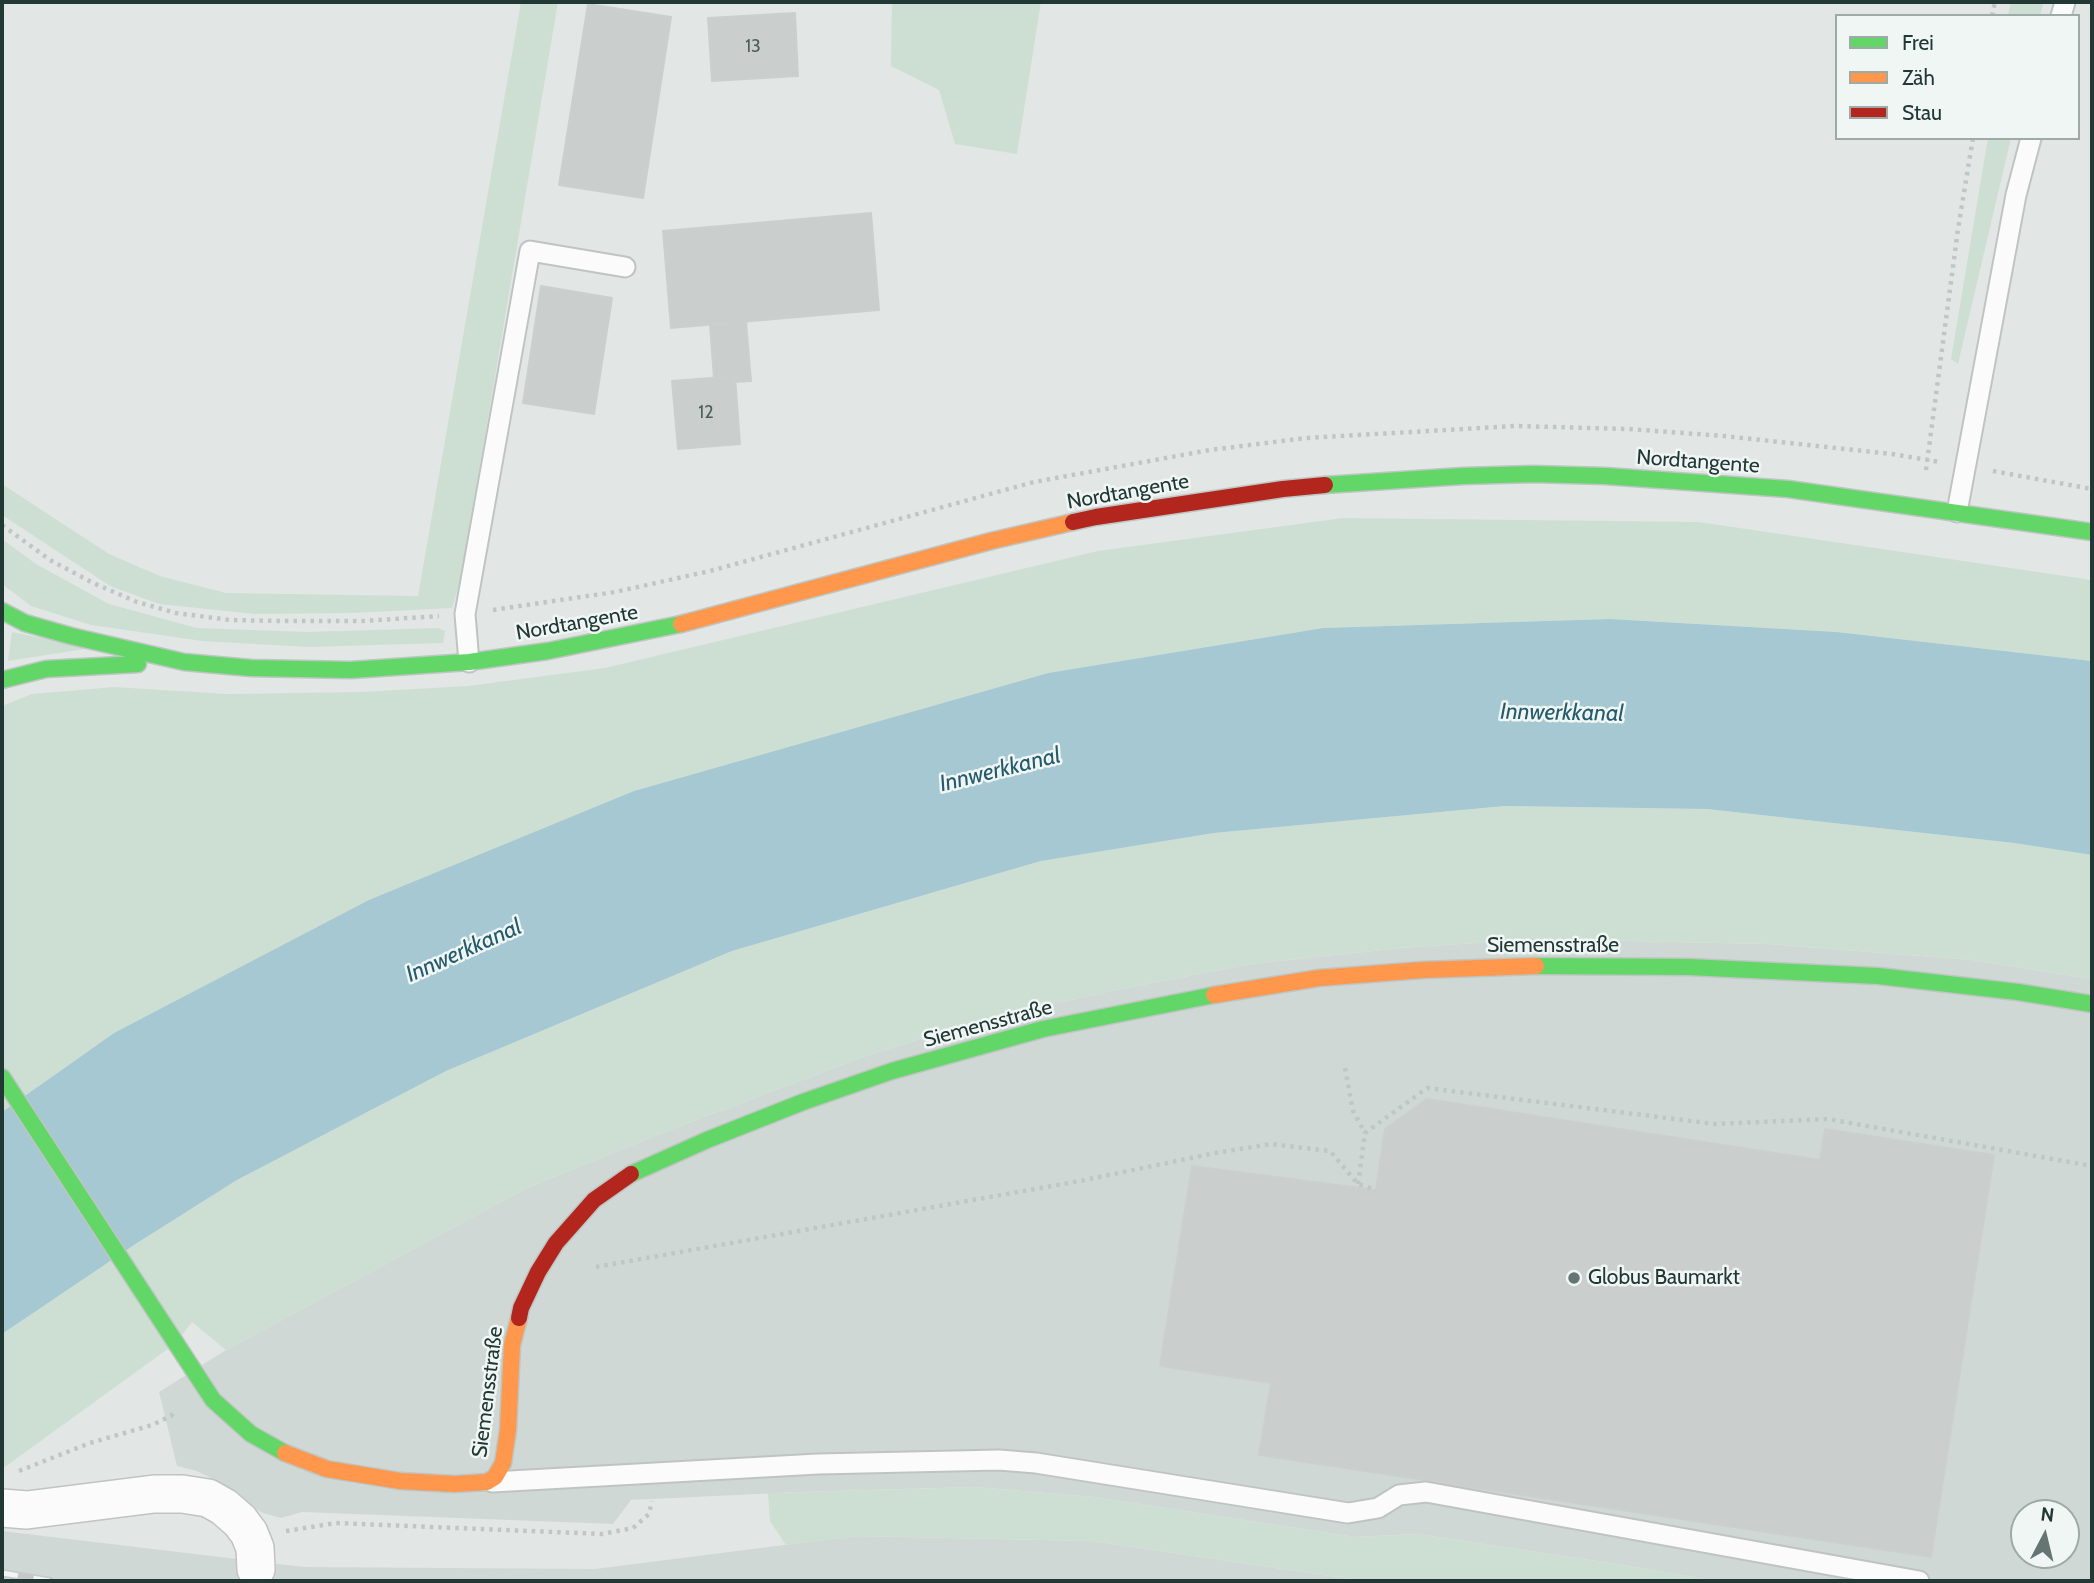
<!DOCTYPE html>
<meta charset="utf-8">
<style>
body{margin:0}
#map{position:relative;width:2094px;height:1583px;overflow:hidden;background:#e2e7e5;font-family:Cabin,sans-serif}
canvas{display:block}
.frame{position:absolute;inset:0;border:4px solid #223834;pointer-events:none}
.legend{position:absolute;left:1835px;top:14px;width:245px;height:126px;box-sizing:border-box;background:#f0f6f4;border:2px solid #9eaaa7;margin:0;padding:9px 12px;list-style:none;font-size:21px;color:#223834}
.legend li{display:flex;align-items:center;gap:14px;height:35px}
.legend b{width:35px;border:2px solid #9eaaa7}
.north{position:absolute;left:2010px;top:1499px;width:70px;height:70px;box-sizing:border-box;background:#f0f6f4;border:2px solid #9eaaa7;border-radius:50%;rotate:7deg;font-size:19px;font-weight:700;line-height:28px;text-align:center;color:#223834}
.north::after{content:'';display:block;margin:auto;width:24px;height:32px;background:#657572;clip-path:polygon(50% 0,100% 100%,50% 72%,0 100%)}
</style>
<div id="map">
<canvas width="2094" height="1583"></canvas>
<div class="frame"></div>
<ul class="legend">
<li><b style="height:9px;background:#63d668"></b>Frei</li>
<li><b style="height:9px;background:#ff974d"></b>Zäh</li>
<li><b style="height:9px;background:#b3261e"></b>Stau</li>
</ul>
<div class="north">N</div>
</div>
<script>
const context = document.querySelector('canvas').getContext('2d');
context.lineJoin = 'round';
function fillPath(path, color) { context.fillStyle = color; context.fill(path, 'evenodd'); }
const toPath = rows => new Path2D(rows.map(r => 'M' + r).join(''));
function stroke(path, color, width, dash) { context.strokeStyle = color; context.lineWidth = width; context.lineCap = dash ? 'butt' : 'round'; context.setLineDash(dash || []); context.stroke(path); }
function write(font, color, halo, rows, align = 'center') {
  context.font = font + ' Cabin,sans-serif'; context.lineWidth = 5; context.setLineDash([]); context.textBaseline = 'middle'; context.strokeStyle = halo; context.fillStyle = color; for (const [text, x, y, turn = 0] of rows) {
    context.save(); context.translate(x, y); context.rotate((+turn || 0) * Math.PI / 180); context.textAlign = isNaN(turn) ? turn : align; if (halo) context.strokeText(text, 0, 0); context.fillText(text, 0, 0); context.restore();
  }
}
const built = toPath([
 [1535,939,1768,944,1972,960,2092,979,2092,1581,1715,1581,1623,1565,1418,1534,1355,1537,1094,1497,975,1487,800,1492,631,1500,613,1524,302,1512,281,1518,263,1513,247,1504,215,1480,197,1471,177,1466,159,1392,226,1350,525,1189,659,1134,869,1055,978,1021,1111,991,1251,964,1401,948],
 [2024,1513,2066,1513,2066,1555,2024,1555],
 [2,1531,304,1567,595,1569,855,1536,1092,1541,1364,1581,2,1581]
]);
const green = toPath([
 [521,2,558,2,461,579,452,608,353,613,254,614,159,604,110,586,2,515,2,484,109,554,160,576,226,593,418,596],
 [892,2,1041,2,1017,154,955,144,939,90,891,66],
 [2011,2,2044,2,2040,16,2008,16],
 [1988,138,2011,138,1958,364,1951,359],
 [1343,518,1699,522,2092,580,2092,661,1837,632,1610,619,1323,628,1048,673,634,791,114,1033,2,1112,2,706,32,694,114,687,228,694,361,692,468,686,605,668,1098,551],
 [2,539,36,564,109,604,197,628,307,632,438,628,445,631,443,643,309,647,202,641,91,625,31,606,2,584],
 [12,632,91,648,8,661],
 [1505,806,1707,809,2014,843,2092,855,2092,979,1972,960,1768,944,1535,939,1401,948,1251,964,1111,991,978,1021,869,1055,659,1134,525,1189,226,1350,192,1322,176,1343,2,1469,2,1334,137,1243,237,1180,446,1071,732,951,1041,861,1214,833],
 [975,1487,1094,1497,1355,1537,1418,1534,1623,1565,1715,1581,1364,1581,1092,1541,855,1536,786,1545,770,1521,768,1493]
]);
const water = toPath([
 [1610,619,1837,632,2092,661,2092,855,2014,843,1707,809,1505,806,1214,833,1041,861,732,951,446,1071,237,1180,137,1243,2,1334,2,1112,114,1033,369,900,634,791,1048,673,1323,628]
]);
const building = toPath([
 [588,4,671,17,643,198,559,185,588,4],
 [795,13,798,76,712,81,708,18,795,13],
 [871,213,879,310,671,328,663,231,871,213],
 [541,286,612,298,594,414,523,403,541,286],
 [746,322,751,381,735,382,735,376,714,378,710,325,746,322],
 [735,376,740,444,678,449,672,381,735,376],
 [1427,1099,1820,1160,1825,1129,1994,1155,1931,1557,1259,1455,1271,1383,1160,1366,1192,1166,1376,1190,1385,1129,1427,1099]
]);
const path = toPath([
 [1992,16,1995,2],
 [1926,470,1958,229,1973,138],
 [1993,471,2092,489],
 [2,525,50,560,93,583,137,602,176,613,230,620,282,621,363,621,439,616],
 [493,610,615,592,710,571,1034,482,1210,450,1306,438,1516,426,1628,429,1724,436,1892,454,1940,462],
 [1345,1068,1353,1111,1365,1133],
 [1358,1184,1365,1133,1427,1088,1715,1124,1828,1119,2092,1166],
 [596,1267,1080,1181,1215,1153,1271,1144,1330,1151,1358,1184,1376,1190],
 [19,1471,90,1443,152,1425,171,1416,176,1410],
 [286,1531,336,1523,602,1534,633,1528,649,1514,652,1501]
]);
const lane = toPath([
 [2061,16,2065,2],
 [1957,512,2016,195,2031,138],
 [469,662,465,614,530,251,625,267],
 [492,1482,818,1464,999,1460,1036,1463,1348,1513,1378,1508,1399,1495,1426,1492,1919,1581]
]);
const street = toPath([
 [2,1508,27,1510,154,1494,182,1494,208,1498,224,1507,240,1521,249,1533,255,1548,256,1569]
]);
const fast = toPath([
 [1325,485,1463,476,1533,474,1605,476,1788,489,2092,532],
 [2,611,25,623,71,636,184,662,251,668,351,670,469,662,548,651,681,624],
 [2,680,46,669,138,664],
 [1536,966,1688,967,1878,976,2018,992,2092,1004],
 [2,1077,213,1400,251,1434,285,1453],
 [631,1174,707,1140,803,1102,892,1071,1043,1029,1214,995]
]);
const slow = toPath([
 [681,624,991,541,1073,522],
 [1214,995,1319,978,1422,970,1536,966],
 [285,1453,327,1469,400,1481,455,1484,487,1482,495,1477,503,1463,508,1430,512,1345,519,1318]
]);
const jam = toPath([
 [1073,522,1096,517,1283,489,1325,485],
 [519,1318,521,1308,538,1272,556,1243,594,1200,631,1174]
]);
const rail = toPath([
 [2,1573,50,1581]
]);
const markers = [
 [1574,1278,7,"#657572"]
];
const numberNames = [
 ["13",753,47],
 ["12",706,413]
];
const streetNames = [
 ["Nordtangente",1698,462,4],
 ["Nordtangente",1128,492,-10],
 ["Nordtangente",577,623,-10],
 ["Siemensstraße",1553,946],
 ["Siemensstraße",988,1024,-15],
 ["Siemensstraße",488,1392,-83]
];
const poiNames = [
 ["Globus Baumarkt",1588,1278]
];
const waterNames = [
 ["Innwerkkanal",1562,713,1],
 ["Innwerkkanal",1000,770,-14],
 ["Innwerkkanal",464,951,-24]
];
fillPath(built, '#d0d8d5');
fillPath(green, '#cddfd3');
fillPath(water, '#a6c8d2');
fillPath(building, '#cacecd');
stroke(building, '#cbd0ce', 2);
stroke(lane, '#bfc4c2', 23);
stroke(street, '#bfc4c2', 40);
stroke(fast, '#bec5c2', 19);
stroke(slow, '#bec5c2', 19);
stroke(jam, '#bec5c2', 19);
stroke(path, '#bfc7c5', 4.5, [3.5, 5]);
stroke(lane, '#fbfbfb', 19);
stroke(street, '#fbfbfb', 37);
stroke(fast, '#63d668', 16);
stroke(slow, '#ff974d', 16);
stroke(jam, '#b3261e', 16);
stroke(rail, '#c6c9c8', 8);
stroke(rail, '#f0f6f4', 5, [16]);
for (const [x, y, r, color] of markers) { const dot = new Path2D(); dot.arc(x, y, r, 0, 2 * Math.PI); context.fillStyle = color; context.fill(dot); stroke(dot, '#f0f6f4', 2.5); }
write('18px', '#4d5e5b', null, numberNames);
write('21px', '#223834', '#f0f6f4', streetNames);
write('21px', '#223834', '#f0f6f4', poiNames, 'left');
write('italic 23px', '#235a6d', '#f0f6f4', waterNames);
</script>
